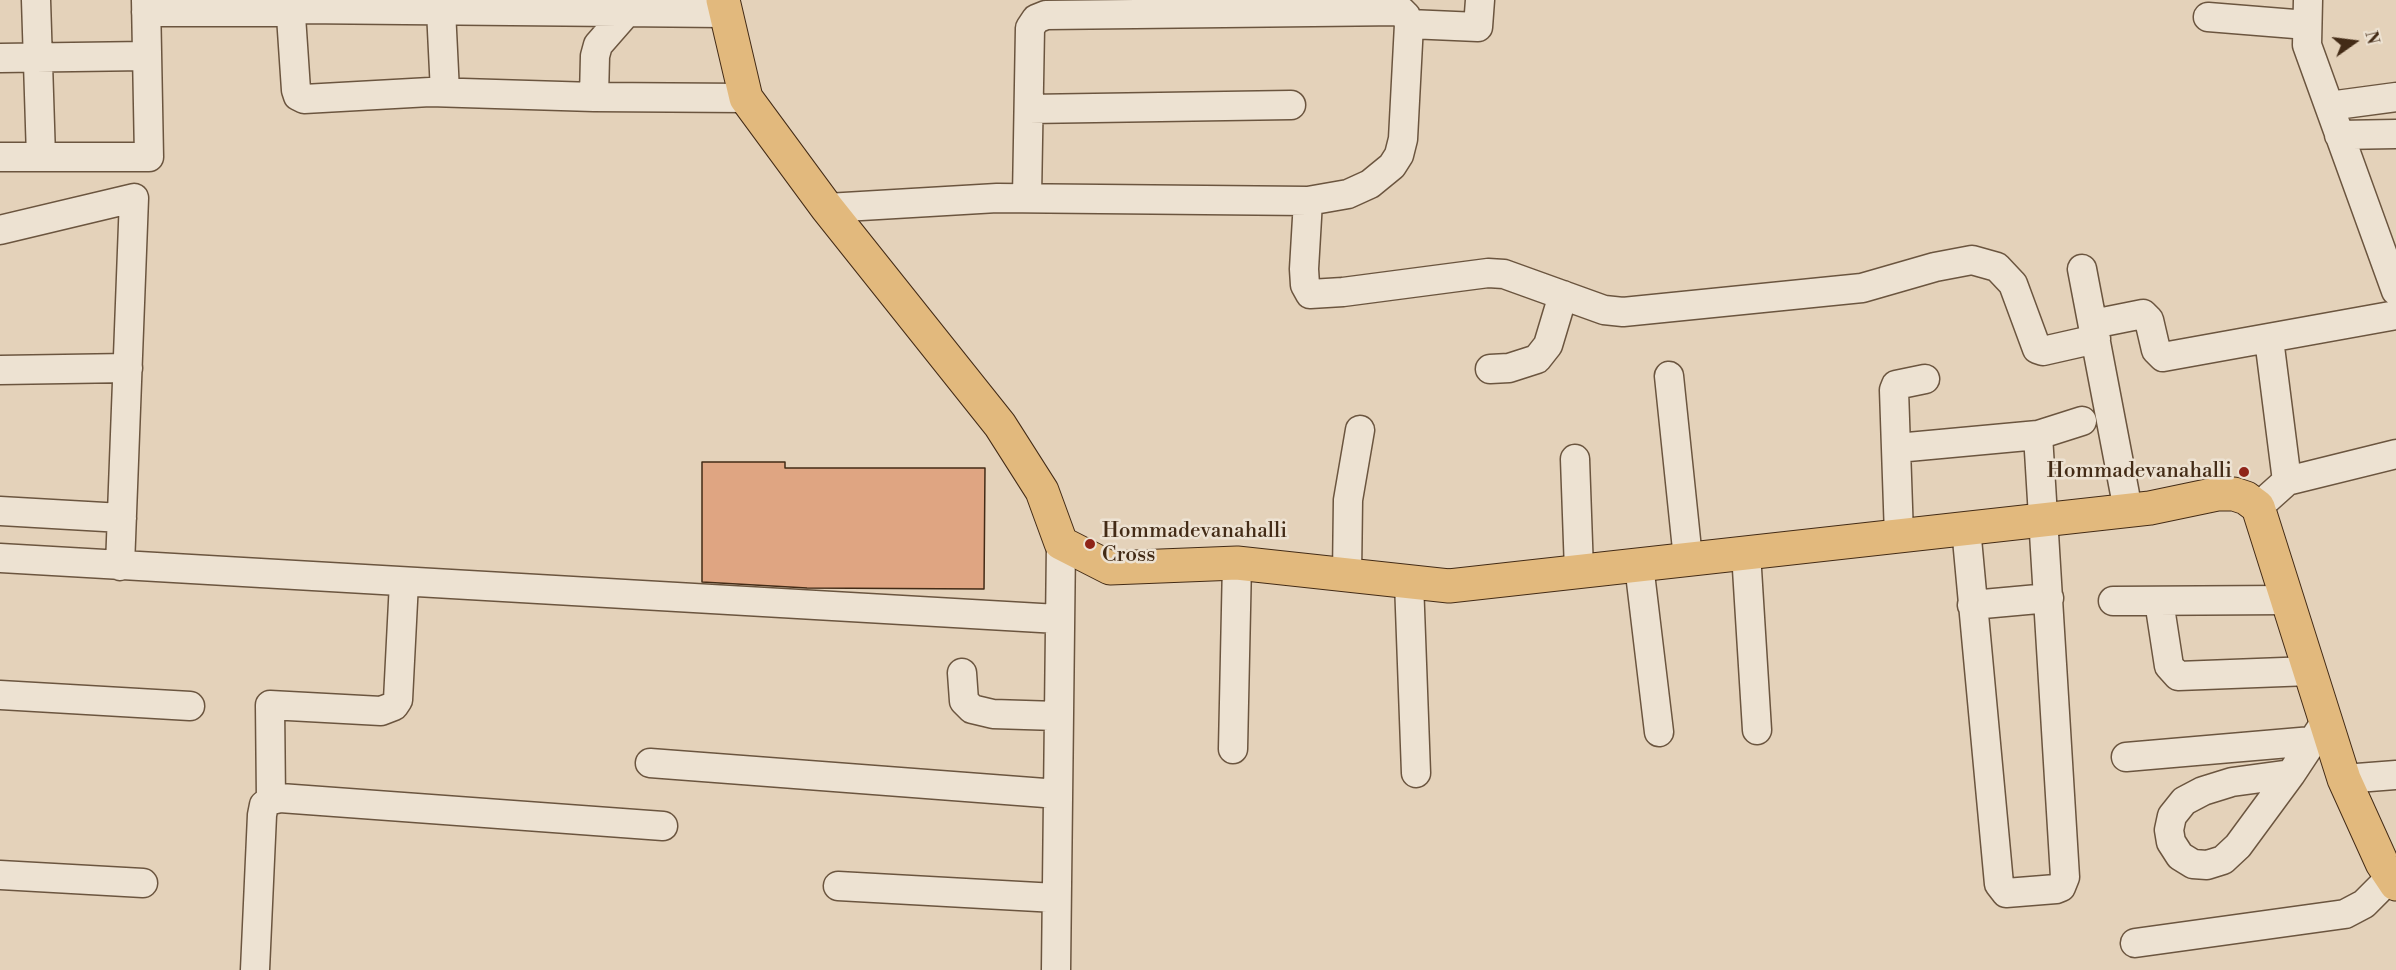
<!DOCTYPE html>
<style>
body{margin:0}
#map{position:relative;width:2396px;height:970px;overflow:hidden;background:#e4d2ba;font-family:"Libre Bodoni",serif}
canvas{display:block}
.north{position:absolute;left:2324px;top:12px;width:60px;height:60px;-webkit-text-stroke:4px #ede2d2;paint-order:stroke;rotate:76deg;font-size:16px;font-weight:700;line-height:24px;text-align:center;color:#432b16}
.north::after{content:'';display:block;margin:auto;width:21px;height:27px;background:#432b16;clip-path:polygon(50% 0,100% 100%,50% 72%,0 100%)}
</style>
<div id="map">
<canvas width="2396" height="970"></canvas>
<div class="north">N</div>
</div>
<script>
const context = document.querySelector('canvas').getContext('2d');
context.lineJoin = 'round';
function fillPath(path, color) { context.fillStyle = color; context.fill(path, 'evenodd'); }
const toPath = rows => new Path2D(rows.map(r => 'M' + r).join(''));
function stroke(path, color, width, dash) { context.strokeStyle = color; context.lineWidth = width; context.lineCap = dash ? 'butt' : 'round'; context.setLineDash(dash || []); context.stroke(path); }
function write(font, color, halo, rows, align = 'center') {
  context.font = font + ' "Libre Bodoni",serif'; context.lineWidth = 5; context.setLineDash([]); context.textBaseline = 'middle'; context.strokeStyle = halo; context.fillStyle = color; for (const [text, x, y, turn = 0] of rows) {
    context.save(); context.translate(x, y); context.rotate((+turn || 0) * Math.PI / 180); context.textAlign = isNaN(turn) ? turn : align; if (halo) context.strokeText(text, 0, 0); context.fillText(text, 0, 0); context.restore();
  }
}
const building = toPath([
 [702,462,785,462,785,468,985,468,984,589,807,588,702,582,702,462]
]);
const minor = toPath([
 [2308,0,2307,45,2396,291],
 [441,10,445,92],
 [146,12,292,12],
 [724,13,299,9,291,16,296,90,298,96,304,99,430,92,594,97,746,98],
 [2208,17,2307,25],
 [1409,24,1478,27,1480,0],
 [0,58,146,56],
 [594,97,595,56,598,45,626,13],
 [2329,106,2396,97],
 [1029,109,1291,105],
 [2339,135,2396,134],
 [0,157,41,157,36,0],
 [41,157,149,157,146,0],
 [1308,201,1304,269,1305,285,1310,294,1343,292,1488,273,1504,274,1604,310,1623,312,1862,288,1935,267,1972,260,1997,267,2013,284,2037,349,2043,351,2096,339],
 [827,208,997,198,1308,201,1348,194,1370,184,1392,166,1399,155,1403,139,1409,24,1406,16,1401,11,1046,15,1036,19,1030,28,1027,197],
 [0,230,134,198,120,566],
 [2082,269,2128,510],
 [2093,324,2143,314,2149,320,2156,350,2163,357,2396,315],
 [2269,339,2287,481],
 [1490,369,1509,368,1537,359,1548,345,1563,295],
 [0,370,128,368],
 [1669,376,1688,559],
 [2038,435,2082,421],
 [1897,448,2038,435,2065,877,2061,887,2056,889,2006,893,1999,884,1966,528],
 [1575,459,1579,571],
 [2258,507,2287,481,2396,454],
 [0,511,122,518],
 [1899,536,1894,390,1896,385,1925,379],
 [1746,553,1757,730],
 [0,558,1058,619],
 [1639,565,1659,732],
 [1347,575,1348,500,1360,430],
 [1409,582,1416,773],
 [2113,601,2288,600],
 [2159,601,2169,666,2178,676,2310,671],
 [1972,605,2049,598],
 [962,673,964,701,972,709,993,714,1057,716],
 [0,695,190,706],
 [1233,749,1237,563],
 [2126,757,2312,741],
 [650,763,1058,794],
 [2291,774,2232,782,2203,791,2184,801,2172,816,2169,830,2171,842,2180,856,2193,864,2207,865,2223,860,2238,846,2291,774,2326,721],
 [2344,779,2396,775],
 [271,800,270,705,381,711,394,706,398,700,404,582],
 [0,875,143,883],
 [838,886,1056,898],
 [2135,943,2345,914,2364,904,2390,878],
 [255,970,262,815,264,805,271,800,280,798,663,826],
 [1056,970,1061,543]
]);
const major = toPath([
 [723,0,746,98,827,208,1000,425,1042,491,1061,543,1110,568,1237,563,1449,586,2150,508,2217,494,2234,494,2246,498,2258,507,2344,779,2382,863,2396,884]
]);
const markers = [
 [2244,472,6,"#8f2418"],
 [1090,544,6,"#8f2418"]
];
const poiNames = [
 ["Hommadevanahalli",2232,472],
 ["Hommadevanahalli",1102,532,"left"],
 ["Cross",1102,556,"left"]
];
fillPath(building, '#dfa582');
stroke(building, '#432b16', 1.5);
stroke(minor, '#6b553f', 31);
stroke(major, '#432b16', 35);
stroke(minor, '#ede2d2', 28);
stroke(major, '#e2b97d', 33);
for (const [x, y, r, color] of markers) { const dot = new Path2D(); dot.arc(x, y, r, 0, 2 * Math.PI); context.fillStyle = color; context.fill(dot); stroke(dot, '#ede2d2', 2); }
write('21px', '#432b16', '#ede2d2', poiNames, 'right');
</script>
